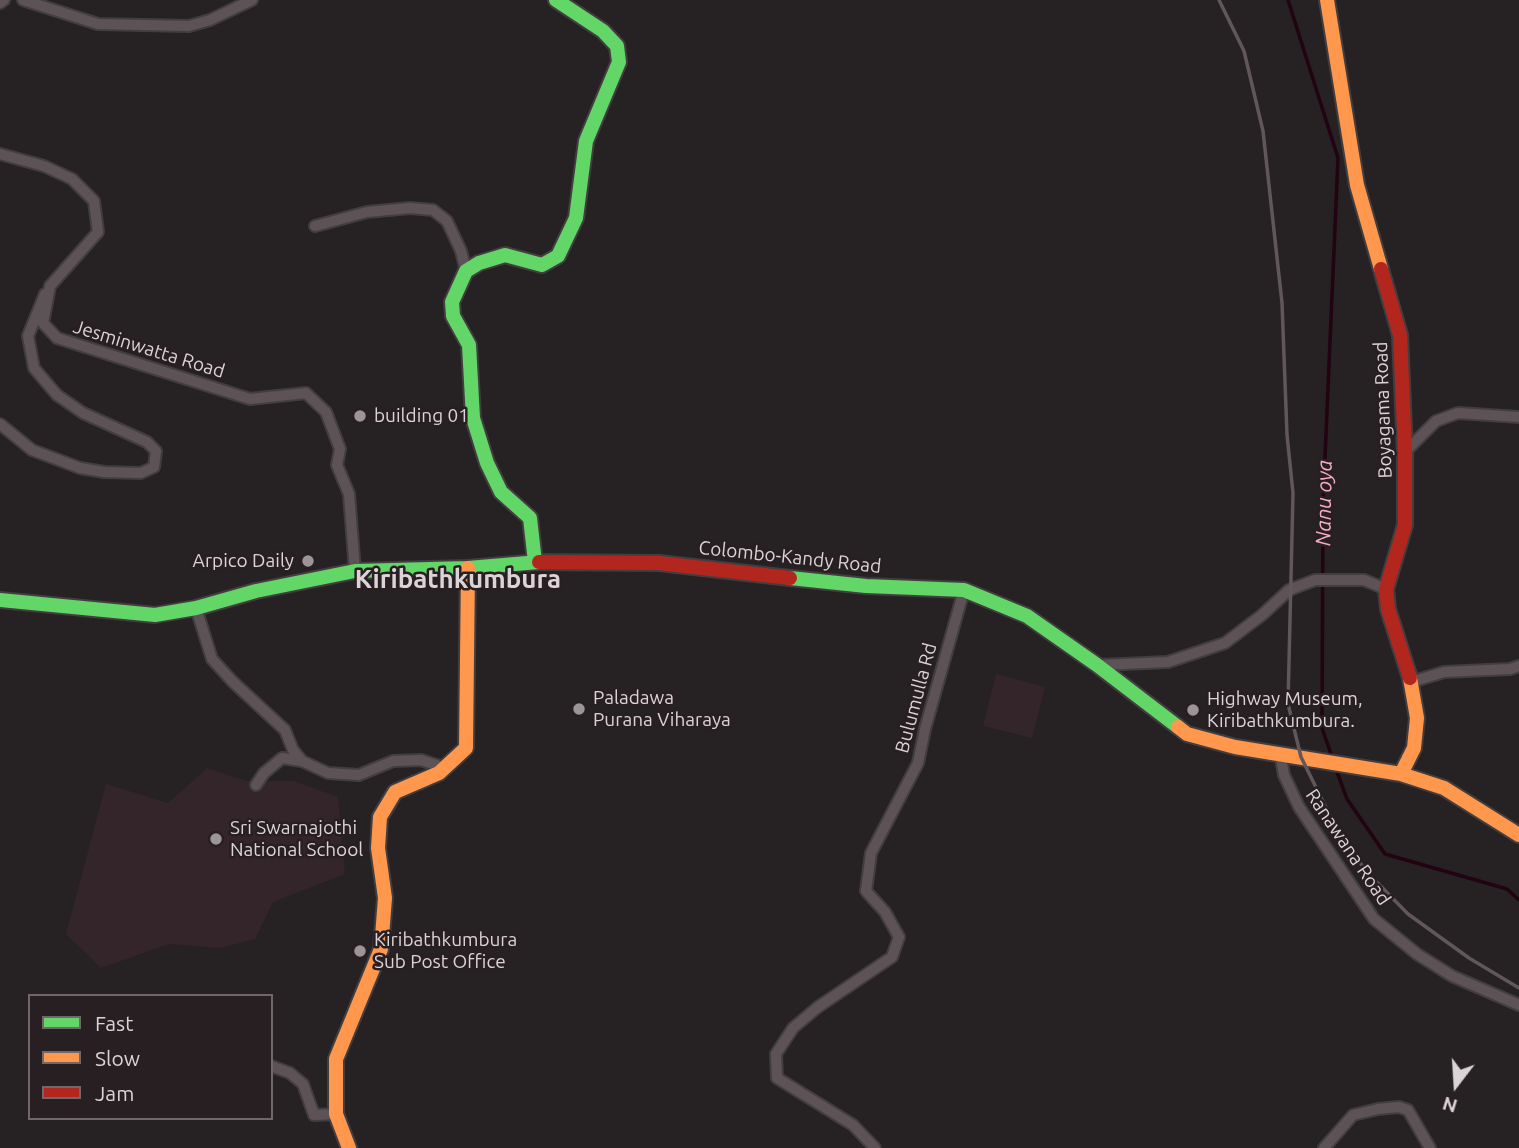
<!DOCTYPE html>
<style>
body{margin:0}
#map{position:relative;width:1519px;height:1148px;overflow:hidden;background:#262123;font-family:Ubuntu,sans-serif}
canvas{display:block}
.legend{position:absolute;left:28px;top:994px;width:245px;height:126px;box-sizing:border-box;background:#281f22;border:2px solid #6f676a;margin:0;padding:9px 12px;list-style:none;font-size:21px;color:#dad4d6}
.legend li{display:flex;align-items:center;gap:14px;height:35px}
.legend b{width:35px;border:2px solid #6f676a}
.north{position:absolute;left:1421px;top:1050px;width:70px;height:70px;-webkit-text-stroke:5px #281f22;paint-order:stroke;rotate:197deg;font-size:19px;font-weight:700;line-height:28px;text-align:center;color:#dad4d6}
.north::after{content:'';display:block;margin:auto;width:24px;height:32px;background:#dad4d6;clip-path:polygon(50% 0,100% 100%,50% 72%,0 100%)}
</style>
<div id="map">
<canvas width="1519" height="1148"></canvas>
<ul class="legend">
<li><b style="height:9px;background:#63d668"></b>Fast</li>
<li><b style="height:9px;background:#ff974d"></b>Slow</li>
<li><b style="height:9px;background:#b3261e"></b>Jam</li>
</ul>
<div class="north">N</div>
</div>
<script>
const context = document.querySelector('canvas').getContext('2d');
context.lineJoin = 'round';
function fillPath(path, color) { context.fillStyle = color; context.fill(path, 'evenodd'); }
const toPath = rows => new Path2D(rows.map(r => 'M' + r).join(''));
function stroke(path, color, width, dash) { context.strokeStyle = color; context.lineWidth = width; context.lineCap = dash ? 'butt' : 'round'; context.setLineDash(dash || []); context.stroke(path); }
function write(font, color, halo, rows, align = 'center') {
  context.font = font + ' Ubuntu,sans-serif'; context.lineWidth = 5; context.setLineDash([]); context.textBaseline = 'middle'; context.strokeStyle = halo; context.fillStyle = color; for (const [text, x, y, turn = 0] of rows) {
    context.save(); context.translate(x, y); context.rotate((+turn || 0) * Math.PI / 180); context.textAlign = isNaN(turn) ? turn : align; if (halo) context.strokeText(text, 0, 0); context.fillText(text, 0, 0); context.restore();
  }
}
const built = toPath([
 [996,674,1045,687,1032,738,983,726],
 [207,768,247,781,294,781,338,797,345,874,273,902,255,939,220,948,169,944,101,968,66,934,106,784,168,803]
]);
const stream = toPath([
 [1288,0,1338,158,1323,503,1322,728,1331,754],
 [1337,772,1347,799,1385,854,1507,889,1519,900]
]);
const street = toPath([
 [23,0,98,24,189,26,210,20,252,0],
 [0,3,4,0],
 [0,154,44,166,72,179,94,201,98,232,50,286,43,323,57,338,250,399,306,393,326,412,340,449,337,465,349,494,355,571],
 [315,226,367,212,410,208,433,210,447,221,461,251,466,271],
 [0,424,32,450,80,468,104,472,141,473,154,467,156,451,147,442,83,413,57,395,34,368,28,336,45,294],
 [1405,452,1436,421,1458,413,1519,417],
 [196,608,212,659,232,681,285,730,293,750,302,761],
 [1100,665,1168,662,1225,643,1262,615,1289,590,1315,580,1364,580,1386,589],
 [1411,682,1444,672,1510,669,1519,666],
 [1280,753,1284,775,1299,807,1374,919,1417,954,1452,976,1519,1005],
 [256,785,264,773,282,758,302,761,328,773,359,775,393,761,421,760,445,768],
 [271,1066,290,1073,303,1084,314,1115,336,1114],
 [875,1148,853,1125,777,1078,776,1054,793,1028,818,1007,892,957,899,937,885,912,866,891,871,853,918,763,925,729,964,590],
 [1324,1148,1353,1115,1378,1109,1399,1107,1408,1110,1430,1148]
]);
const fast = toPath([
 [535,562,530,518,501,492,487,463,473,418,469,345,453,316,452,302,466,271,479,263,505,255,542,265,558,256,576,218,586,141,619,62,617,46,603,31,556,0],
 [790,578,866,586,964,590,1027,616,1097,665,1178,727],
 [0,600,155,615,196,608,256,591,355,571,468,568,539,562]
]);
const slow = toPath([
 [1327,0,1357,185,1381,269],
 [1178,727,1187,734,1235,747,1401,774,1444,788,1519,835],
 [1401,774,1414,748,1417,718,1410,678],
 [349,1148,336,1114,336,1059,381,949,385,898,378,848,380,817,395,792,439,773,466,748,468,568]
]);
const jam = toPath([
 [1381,269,1400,335,1405,452,1405,525,1386,589,1388,609,1410,678],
 [539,562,659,563,790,578]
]);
const rail = toPath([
 [1219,0,1244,51,1263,131,1282,303,1287,435,1293,493,1288,704,1301,757,1339,834,1367,872,1408,914,1469,958,1519,988]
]);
const markers = [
 [360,416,7,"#9b9597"],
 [308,561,7,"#9b9597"],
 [579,709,7,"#9b9597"],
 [1193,710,7,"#9b9597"],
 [216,839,7,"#9b9597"],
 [360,951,7,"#9b9597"]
];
const streetNames = [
 ["Jesminwatta Road",149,349,17],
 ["Boyagama Road",1383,410,-92],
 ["Colombo-Kandy Road",790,557,6],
 ["Bulumulla Rd",916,698,-75],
 ["Ranawana Road",1348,847,56]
];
const poiNames = [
 ["building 01",374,416],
 ["Arpico Daily",294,561,"right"],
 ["Paladawa",593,698],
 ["Purana Viharaya",593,720],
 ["Highway Museum,",1207,699],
 ["Kiribathkumbura.",1207,721],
 ["Sri Swarnajothi",230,828],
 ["National School",230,850],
 ["Kiribathkumbura",374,940],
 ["Sub Post Office",374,962]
];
const waterNames = [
 ["Nanu oya",1324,503,-89]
];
const districtNames = [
 ["Kiribathkumbura",458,579]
];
fillPath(built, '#34252b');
stroke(stream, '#220311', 3.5);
stroke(street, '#423e40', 14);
stroke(fast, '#423e40', 18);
stroke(slow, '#423e40', 18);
stroke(jam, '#423e40', 18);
stroke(street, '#5d5356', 10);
stroke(fast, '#63d668', 14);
stroke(slow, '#ff974d', 14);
stroke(jam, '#b3261e', 14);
stroke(rail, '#60575a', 3.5);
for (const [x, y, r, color] of markers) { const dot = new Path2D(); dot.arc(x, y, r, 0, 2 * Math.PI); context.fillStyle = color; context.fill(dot); stroke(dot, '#281f22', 2.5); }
write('19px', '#dad4d6', '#281f22', streetNames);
write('19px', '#dad4d6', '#281f22', poiNames, 'left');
write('italic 21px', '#f4adc7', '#281f22', waterNames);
write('bold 26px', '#dad4d6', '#281f22', districtNames);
</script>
